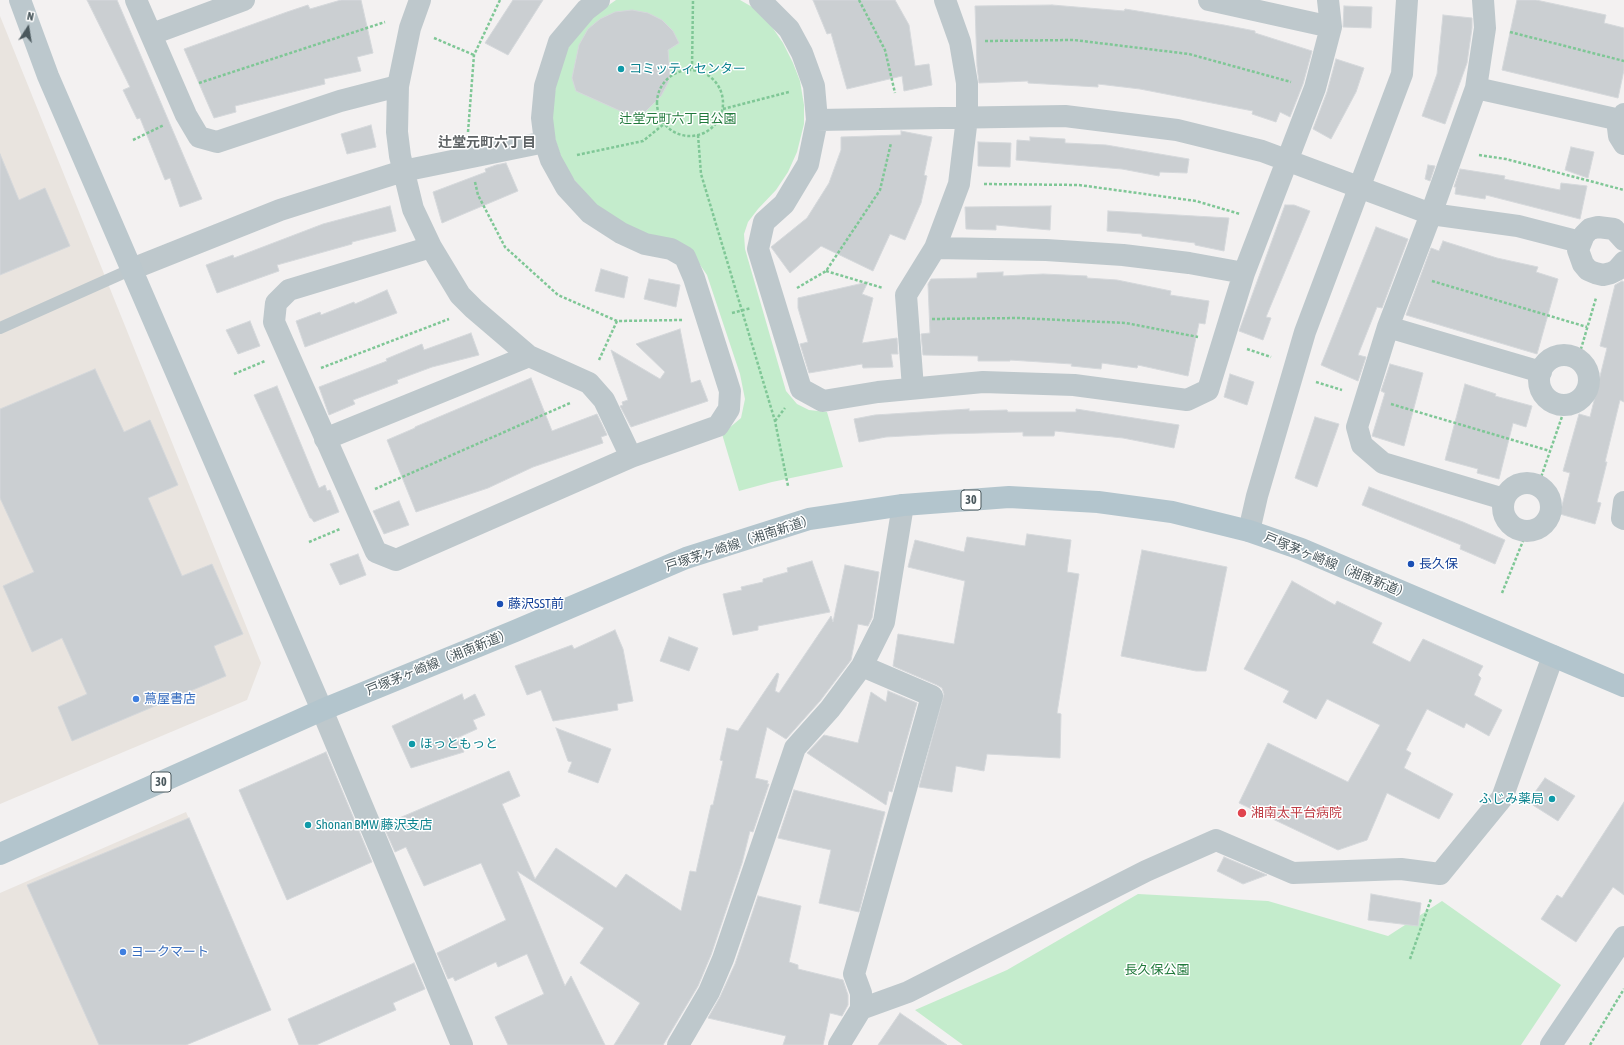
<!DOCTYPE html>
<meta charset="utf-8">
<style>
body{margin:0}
#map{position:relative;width:1624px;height:1045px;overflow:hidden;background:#f3f1f1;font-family:"Asap Condensed",sans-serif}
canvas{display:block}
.north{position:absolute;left:8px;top:8px;width:40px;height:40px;-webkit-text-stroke:3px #fff;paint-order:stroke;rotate:12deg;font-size:11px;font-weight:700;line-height:16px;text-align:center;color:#4a585d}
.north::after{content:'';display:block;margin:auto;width:14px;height:18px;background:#4a585d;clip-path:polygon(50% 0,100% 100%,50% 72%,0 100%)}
</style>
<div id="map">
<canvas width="1624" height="1045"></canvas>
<div class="north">N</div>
</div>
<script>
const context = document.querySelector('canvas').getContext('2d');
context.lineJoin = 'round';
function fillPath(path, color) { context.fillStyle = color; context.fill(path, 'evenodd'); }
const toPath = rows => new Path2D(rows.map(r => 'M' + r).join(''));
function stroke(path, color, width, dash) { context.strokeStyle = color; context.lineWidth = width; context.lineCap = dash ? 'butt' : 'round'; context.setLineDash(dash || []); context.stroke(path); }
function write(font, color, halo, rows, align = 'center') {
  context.font = font + ' "Asap Condensed","Noto Sans JP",sans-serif'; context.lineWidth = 3; context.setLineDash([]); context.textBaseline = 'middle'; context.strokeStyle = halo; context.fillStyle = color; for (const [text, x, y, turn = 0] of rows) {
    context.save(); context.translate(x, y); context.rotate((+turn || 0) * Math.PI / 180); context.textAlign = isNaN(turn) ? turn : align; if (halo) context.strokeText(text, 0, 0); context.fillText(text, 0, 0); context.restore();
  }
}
const commercial = toPath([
 [0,16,261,663,247,700,0,804],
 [186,812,271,1010,186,1045,0,1045,0,893]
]);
const green = toPath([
 [616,0,740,0,754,8,770,24,783,43,793,63,800,81,804,105,804,124,797,152,788,172,776,190,758,209,748,222,744,234,745,249,786,391,797,404,809,410,827,412,843,467,772,482,739,491,722,434,741,418,745,399,740,374,707,275,696,259,632,230,604,214,565,169,551,126,558,66,572,41,593,16],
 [1138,894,1268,901,1388,936,1442,901,1561,985,1521,1045,963,1045,915,1010,1007,970]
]);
const building = toPath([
 [87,0,117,0,202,199,180,207,170,178,165,180,140,118,137,119,123,90,130,87,87,0],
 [341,0,361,0,373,53,357,57,361,71,324,79,325,84,235,106,236,112,214,118,184,49,287,12,308,5,310,9,341,0],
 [513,0,543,0,508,55,485,43,513,0],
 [813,0,895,0,909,25,915,66,929,64,932,85,904,91,902,76,847,89,831,33,827,34,813,0],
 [1517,0,1536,0,1606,15,1604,23,1624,28,1624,70,1618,98,1502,70,1517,0],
 [1052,5,1124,11,1125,9,1224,25,1255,31,1255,33,1312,51,1303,84,1290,117,1280,112,1276,122,1252,114,1253,111,1140,89,1098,84,1098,87,1028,83,1028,81,979,83,977,66,975,6,1052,5],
 [1344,6,1372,7,1371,28,1343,27,1344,6],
 [632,10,648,13,662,20,673,31,679,43,668,50,670,74,668,83,661,96,638,119,576,91,572,78,579,45,588,29,600,19,615,12,632,10],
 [1443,15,1472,18,1472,28,1467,63,1445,124,1422,116,1437,74,1443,15],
 [1336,59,1364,68,1356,92,1331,139,1313,129,1327,92,1336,59],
 [371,125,376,147,347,154,341,134,371,125],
 [901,131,932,137,924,175,927,176,921,203,905,240,890,234,873,271,821,246,790,273,771,247,807,218,829,183,841,150,841,137,901,135,901,131],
 [1030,137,1065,139,1065,143,1106,145,1189,159,1187,173,1160,172,1159,176,1122,169,1016,160,1017,140,1030,141,1030,137],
 [978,142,1011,143,1010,167,978,166,978,142],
 [1571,147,1594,152,1588,178,1565,170,1571,147],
 [0,154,19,200,45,188,70,246,0,275,0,154],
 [506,163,518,191,442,223,433,192,486,172,485,169,496,165,506,163],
 [1428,165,1435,166,1430,181,1425,179,1428,165],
 [1460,169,1505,176,1504,179,1560,190,1561,183,1587,186,1580,219,1486,195,1485,199,1455,194,1456,187,1454,187,1460,169],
 [1285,205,1294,205,1310,211,1266,317,1271,318,1263,340,1239,331,1285,205],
 [390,206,396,231,352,242,352,244,277,265,279,271,217,293,206,265,233,255,234,258,323,224,390,206],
 [1051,206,1050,230,996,225,996,230,966,229,965,207,1051,206],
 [1108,211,1229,218,1224,251,1195,245,1195,243,1142,236,1142,234,1107,231,1108,211],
 [1376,227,1408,239,1382,308,1377,307,1358,355,1366,357,1358,381,1321,365,1376,227],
 [1443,241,1497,258,1538,267,1536,272,1558,279,1537,354,1406,315,1431,248,1439,251,1443,241],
 [601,269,628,277,624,298,595,291,601,269],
 [1003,272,1003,276,1043,274,1087,276,1087,278,1117,280,1171,291,1170,295,1209,301,1205,324,1199,323,1188,376,1138,365,1137,368,1102,363,1101,369,1071,366,1072,364,1010,360,1010,361,978,361,978,356,923,355,921,334,930,333,928,284,931,279,977,278,977,273,1003,272],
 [649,279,680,285,676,307,644,299,649,279],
 [1622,281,1624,282,1624,402,1620,400,1605,462,1607,462,1597,502,1601,503,1595,524,1560,514,1570,473,1563,471,1579,414,1590,417,1607,348,1600,346,1615,285,1622,281],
 [868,282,862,294,873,298,862,343,897,338,898,354,891,354,893,367,863,368,862,364,809,373,800,344,808,342,798,308,798,298,868,282],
 [387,290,397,313,305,347,296,321,320,312,321,315,354,302,355,304,387,290],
 [250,321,260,346,238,354,226,330,250,321],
 [680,329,691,383,700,380,708,401,631,427,620,406,623,405,622,402,628,400,611,350,660,379,665,372,636,344,680,329],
 [471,333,479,355,432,367,397,380,398,383,353,400,355,404,329,415,319,387,387,361,386,359,422,344,424,350,471,333],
 [1390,364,1423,373,1404,446,1372,436,1385,393,1381,391,1390,364],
 [95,369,124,432,150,420,178,485,148,498,182,576,212,564,243,634,214,646,226,676,72,741,58,707,87,694,62,638,32,652,3,586,34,572,0,498,0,409,95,369],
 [1230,374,1254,382,1247,405,1224,397,1230,374],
 [531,378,552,431,597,414,607,435,601,437,603,443,533,467,488,488,416,512,387,440,415,428,415,427,531,378],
 [1465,384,1496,394,1495,396,1532,406,1526,427,1513,423,1499,479,1477,473,1478,469,1445,460,1465,384],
 [277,386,319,488,325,485,327,491,330,490,339,512,314,522,311,518,310,518,254,395,277,386],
 [969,409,969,411,1007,410,1008,412,1076,412,1076,409,1179,425,1174,448,1123,438,1055,431,1054,436,1023,436,1023,432,940,434,886,437,859,442,854,419,875,415,969,409],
 [1315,417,1339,424,1317,487,1295,478,1315,417],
 [1369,487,1463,522,1505,540,1495,564,1460,549,1461,545,1362,505,1369,487],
 [399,501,409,525,384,534,373,511,399,501],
 [1027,534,1071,540,1067,572,1079,574,1057,713,1061,714,1060,758,987,754,984,771,956,766,952,792,919,787,944,694,942,688,937,685,893,666,898,634,954,644,965,581,908,567,915,540,964,552,967,537,1025,546,1027,534],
 [1142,550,1227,567,1206,671,1196,671,1121,656,1142,550],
 [358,554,366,575,340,585,330,564,358,554],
 [812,561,830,612,758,626,758,630,733,635,723,594,742,590,741,587,763,582,763,579,788,572,787,568,812,561],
 [845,565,879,572,872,618,868,626,858,624,851,660,820,701,786,739,767,727,755,778,768,781,767,784,769,784,753,832,750,831,742,863,711,955,698,986,663,1045,614,1045,640,1003,580,963,604,928,517,871,565,986,571,976,605,1045,508,1045,495,1017,544,994,527,954,498,967,496,962,455,981,453,977,448,979,437,953,506,920,481,863,424,886,406,847,395,852,383,825,509,771,520,796,502,804,535,879,556,848,616,888,626,874,681,911,690,871,696,872,711,805,713,805,723,761,720,760,727,728,738,731,777,673,779,674,775,691,779,693,831,616,833,622,845,565],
 [1292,581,1335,605,1337,601,1382,623,1372,643,1410,662,1423,639,1483,666,1478,675,1481,678,1474,695,1502,710,1489,736,1466,723,1464,728,1427,709,1406,750,1411,753,1404,768,1453,794,1439,819,1387,793,1367,840,1338,850,1239,803,1268,743,1348,782,1380,725,1327,699,1316,719,1283,702,1289,691,1244,669,1292,581],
 [615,630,623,649,633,701,617,704,618,710,553,721,541,690,527,695,515,666,572,645,574,649,615,630],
 [669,637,698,648,689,671,660,661,669,637],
 [888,691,917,703,892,792,889,791,886,805,807,753,824,735,858,743,871,692,886,702,888,691],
 [462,694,464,700,475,694,485,715,473,720,477,729,457,738,464,752,411,768,392,726,462,694],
 [556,728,611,749,598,783,568,772,572,762,568,761,556,728],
 [326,752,372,862,287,900,239,790,326,752],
 [1545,778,1575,796,1558,821,1528,802,1545,778],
 [794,790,885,812,859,912,819,903,831,850,778,838,794,790],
 [1624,802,1624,895,1613,887,1576,942,1541,919,1557,895,1562,898,1624,802],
 [189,818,271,1010,186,1045,99,1045,27,885,189,818],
 [1224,857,1267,875,1243,884,1217,871,1224,857],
 [1371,894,1421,903,1418,926,1368,920,1371,894],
 [758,896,801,906,789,962,798,965,798,969,843,980,848,995,848,1005,842,1016,830,1013,823,1045,783,1045,786,1036,708,1018,720,997,735,964,758,896],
 [414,963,425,989,393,1003,396,1010,316,1045,299,1045,288,1019,414,963],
 [900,1013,947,1045,878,1045,900,1013]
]);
const path = toPath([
 [859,0,885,50,895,93],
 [1510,32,1624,61],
 [434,38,474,55],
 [985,41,1074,40,1189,54,1291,82],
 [692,69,693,0],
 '657 103a33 33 0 1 1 66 0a33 33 0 1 1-66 0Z',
 [199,83,385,22],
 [723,109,789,92],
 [468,132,474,55,500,0],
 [698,135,701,174,775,421,788,486],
 [133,140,164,125],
 [577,155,643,141,664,124],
 [1479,155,1506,159,1624,190],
 [475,182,478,195,505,247,558,295,617,321,682,320],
 [984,184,1079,185,1196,201,1240,214],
 [826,271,883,288],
 [1432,281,1587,327],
 [797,288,826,271,880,190,891,143],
 [732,313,751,308],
 [932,319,1018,318,1126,323,1198,337],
 [1247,349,1271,357],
 [1578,359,1596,298],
 [599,360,617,321],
 [321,368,449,319],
 [234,374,265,361],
 [1316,382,1342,390],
 [1391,404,1550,451],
 [775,421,785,408],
 [1538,486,1566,405],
 [375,489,570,403],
 [309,542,340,529],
 [1502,593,1527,531],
 [1410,959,1431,899],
 [1590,1045,1624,989]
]);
const lane = toPath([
 [0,328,132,269]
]);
const street = toPath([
 [136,0,186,115,199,137,217,142,340,101,398,86],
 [420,0,410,28,398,86,397,132,400,156,413,209,431,247,460,295,474,309,529,356,589,383,604,400,631,457],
 [760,0,789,29,802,53,814,86,817,120,808,164,784,204,764,222,758,249,801,389,823,401,878,392,983,382,1074,385,1187,400,1208,390,1244,273,1315,88,1331,27,1328,0],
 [1209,0,1331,27],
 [1483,0,1485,28,1476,88,1431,214,1388,327,1357,427,1362,445,1383,463,1504,499],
 [152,34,244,0],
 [1476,88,1620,120],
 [1624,114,1618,128,1619,136,1624,144],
 [817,120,1065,116,1177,130,1262,151,1431,214,1518,226,1580,242],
 [1624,240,1614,229,1598,227,1590,229,1584,235,1578,250,1583,264,1588,270,1595,273,1603,275,1611,273,1617,270,1624,262],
 [431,247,289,290,276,303,274,322,376,552,396,560,631,457,718,426,729,409,730,391,694,278,685,257,671,249,645,244,621,233,590,213,566,187,551,160,545,142,542,118,545,86,559,42,586,10,599,0],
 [935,248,1046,250,1123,255,1189,263,1244,273],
 [132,269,280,210,403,171,545,142],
 [1388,327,1541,372],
 '1539 380a25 25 0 1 1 50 0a25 25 0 1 1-50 0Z',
 [913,388,906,295,935,248,959,184,967,118,967,83,960,42,945,0],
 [325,439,529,356],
 '1503 507a24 24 0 1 1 48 0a24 24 0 1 1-48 0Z',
 [1624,502,1622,518,1624,519],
 [1249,531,1257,496,1305,332,1402,74,1407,0],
 [322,710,462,1045],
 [861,1009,861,993,854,974,932,696,862,666],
 [678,1045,709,992,723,959,795,748,830,709,862,666,884,622,903,505],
 [839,1045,861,1009,908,992,1146,871,1216,840,1293,873,1401,869,1440,874,1502,798,1553,656]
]);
const secondary = toPath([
 [20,0,48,76,322,710],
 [1551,1045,1624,937]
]);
const primary = toPath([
 [0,854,322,710,515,631,686,558,809,519,903,505,1009,497,1098,502,1172,512,1249,531,1301,549,1624,686]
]);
const markers = [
 [621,69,4,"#0f9aa8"],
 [1411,564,4,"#1a4fb4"],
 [500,604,4,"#1a4fb4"],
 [136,699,4,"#3f7fe0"],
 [412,744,4,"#0f9aa8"],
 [1552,799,4,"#0f9aa8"],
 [1242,813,5,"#e0444e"],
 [308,825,4,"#0f9aa8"],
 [123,952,4,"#3f7fe0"]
];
const shields = [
 [971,500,20],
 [161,782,20]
];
const shieldNames = [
 ["30",971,500],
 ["30",161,782]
];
const cultureNames = [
 ["コミッティセンター",629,69],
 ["ほっともっと",420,744],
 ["ふじみ薬局",1544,799,"right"],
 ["Shonan BMW 藤沢支店",316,825]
];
const parkNames = [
 ["辻堂元町六丁目公園",678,119],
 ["長久保公園",1157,970]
];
const streetNames = [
 ["戸塚茅ヶ崎線（湘南新道）",740,543,-18],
 ["戸塚茅ヶ崎線（湘南新道）",1337,566,22],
 ["戸塚茅ヶ崎線（湘南新道）",439,662,-22]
];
const transitNames = [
 ["長久保",1419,564],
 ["藤沢SST前",508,604]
];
const shopNames = [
 ["蔦屋書店",144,699],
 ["ヨークマート",131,952]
];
const healthNames = [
 ["湘南太平台病院",1251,813]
];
const neighbourhoodNames = [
 ["辻堂元町六丁目",487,143]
];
fillPath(commercial, '#e9e4df');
fillPath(green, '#c4eccc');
fillPath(building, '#cbcfd2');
stroke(building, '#d5d8db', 1);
stroke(path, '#7fc796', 2.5, [3, 2]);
stroke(lane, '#bec8cc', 12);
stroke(street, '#bec8cc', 22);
stroke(secondary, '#bcc8cd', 22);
stroke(primary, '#b3c5cd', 22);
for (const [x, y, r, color] of markers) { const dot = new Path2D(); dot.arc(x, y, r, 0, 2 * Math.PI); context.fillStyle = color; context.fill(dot); stroke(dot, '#fff', 1.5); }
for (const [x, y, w] of shields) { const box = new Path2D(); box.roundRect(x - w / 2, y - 10, w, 20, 3); context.fillStyle = '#fff'; context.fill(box); stroke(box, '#4a585d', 1); }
write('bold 12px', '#4a585d', null, shieldNames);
write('13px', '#0d838f', '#fff', cultureNames, 'left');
write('13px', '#20793b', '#fff', parkNames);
write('13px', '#4a585d', '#fff', streetNames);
write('13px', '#164399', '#fff', transitNames, 'left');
write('13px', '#366cbe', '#fff', shopNames, 'left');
write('13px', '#be3a42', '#fff', healthNames, 'left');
write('bold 14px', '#5e6365', '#fff', neighbourhoodNames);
</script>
